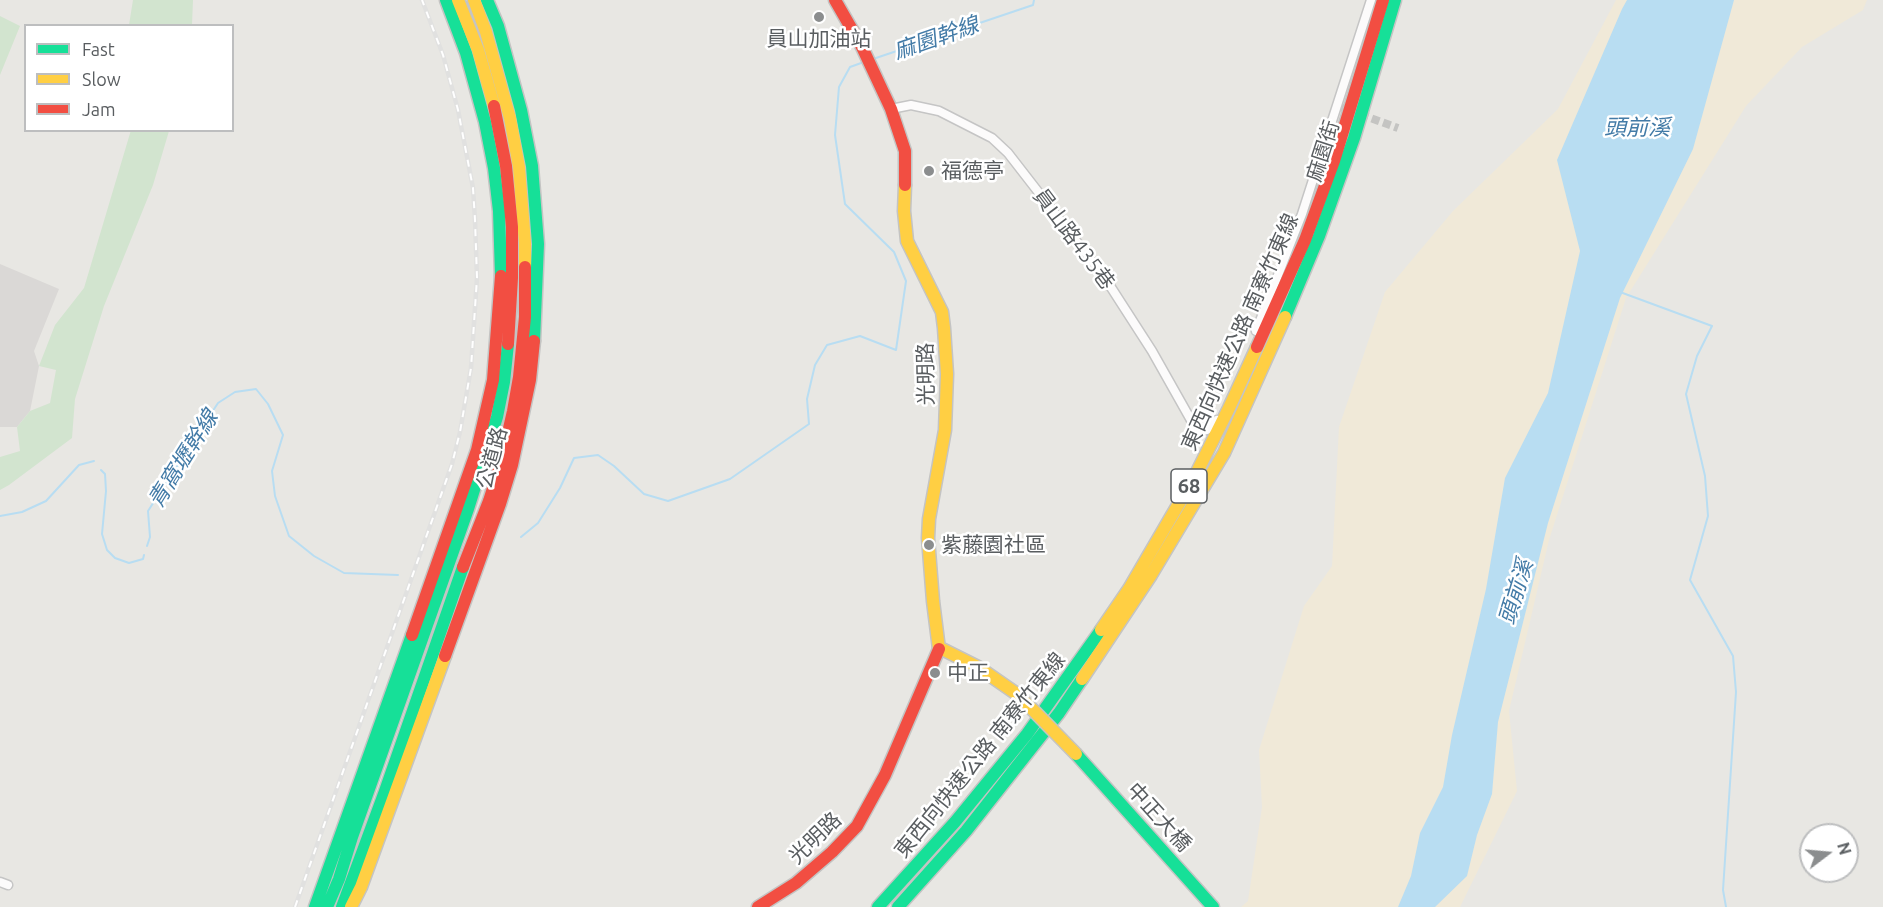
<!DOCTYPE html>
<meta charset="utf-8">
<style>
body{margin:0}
#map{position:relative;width:1883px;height:907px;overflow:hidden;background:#e8e7e3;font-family:Ubuntu,sans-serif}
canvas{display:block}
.legend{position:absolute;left:24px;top:24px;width:210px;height:108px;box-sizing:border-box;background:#fff;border:2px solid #bdbebf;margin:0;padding:8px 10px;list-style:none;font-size:18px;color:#595d60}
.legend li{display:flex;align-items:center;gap:12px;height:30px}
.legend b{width:30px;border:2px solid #bdbebf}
.north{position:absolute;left:1799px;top:823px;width:60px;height:60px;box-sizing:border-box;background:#fff;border:2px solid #bdbebf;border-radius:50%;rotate:74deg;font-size:16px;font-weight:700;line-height:24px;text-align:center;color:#595d60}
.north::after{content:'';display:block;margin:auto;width:21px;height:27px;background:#8b8d8e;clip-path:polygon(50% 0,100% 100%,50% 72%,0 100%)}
</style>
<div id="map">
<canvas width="1883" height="907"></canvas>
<ul class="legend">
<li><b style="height:8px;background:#16e098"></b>Fast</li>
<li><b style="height:8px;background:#ffcf43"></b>Slow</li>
<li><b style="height:8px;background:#f24e42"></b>Jam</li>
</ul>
<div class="north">N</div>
</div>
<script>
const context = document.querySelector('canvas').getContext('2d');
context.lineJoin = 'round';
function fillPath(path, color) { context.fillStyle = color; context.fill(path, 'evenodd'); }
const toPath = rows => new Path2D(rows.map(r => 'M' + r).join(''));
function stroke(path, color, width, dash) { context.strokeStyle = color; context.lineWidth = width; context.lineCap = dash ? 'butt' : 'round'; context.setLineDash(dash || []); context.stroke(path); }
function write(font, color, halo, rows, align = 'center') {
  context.font = font + ' Ubuntu,"Noto Sans TC",sans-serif'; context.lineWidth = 5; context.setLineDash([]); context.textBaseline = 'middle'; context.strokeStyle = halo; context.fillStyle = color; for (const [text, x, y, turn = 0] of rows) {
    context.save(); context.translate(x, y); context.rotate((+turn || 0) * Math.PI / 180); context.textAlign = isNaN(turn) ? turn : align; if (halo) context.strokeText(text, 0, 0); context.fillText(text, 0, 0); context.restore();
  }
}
const industrial = toPath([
 [0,264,59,289,34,351,39,366,30,411,17,427,0,427]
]);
const green = toPath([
 [133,0,193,0,192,25,129,25],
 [0,16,20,26,0,75],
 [131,130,169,131,153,185,104,306,75,399,72,438,9,485,0,490,0,457,20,451,17,427,30,411,50,403,56,370,39,366,55,325,84,288]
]);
const sand = toPath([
 [1616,0,1867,0,1863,10,1802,47,1746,106,1626,298,1549,540,1509,711,1517,791,1460,907,1241,907,1248,901,1262,807,1259,750,1304,606,1332,566,1339,427,1385,292,1453,211,1558,109]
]);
const water = toPath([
 [1627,0,1734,0,1693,149,1620,298,1548,523,1498,722,1492,794,1477,835,1467,876,1435,907,1398,907,1411,876,1420,833,1443,787,1452,735,1486,589,1505,478,1548,393,1580,251,1557,160,1622,9]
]);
const stream = toPath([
 [873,59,1033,5,1034,0],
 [1620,292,1712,326,1697,356,1686,394,1705,476,1708,516,1690,580,1733,656,1736,692,1723,890,1726,907],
 [101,470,105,474,106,491,102,534,107,550,115,558,129,563,143,559,144,555],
 [0,516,22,512,46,501,79,465,94,461],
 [521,537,538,523,560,488,574,458,598,455,614,466,644,494,668,501,730,479,809,424,807,399,815,365,827,345,860,336,896,350,906,281,894,252,845,204,835,135,839,87,850,67,864,62],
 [147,546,150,537,148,511,218,403,235,392,256,389,268,404,283,435,272,471,275,496,289,536,314,556,344,573,398,575]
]);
const streetTunnel = toPath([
 [1338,106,1398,128]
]);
const street = toPath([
 [891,109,911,105,939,111,992,138,1008,153,1105,278,1152,351,1196,429,1201,431,1207,430,1217,420],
 [1256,331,1302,214,1371,0],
 [0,882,8,885]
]);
const fast = toPath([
 [446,0,466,53,485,122,494,168,499,211,501,276],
 [487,0,498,26,521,110,532,166,538,244,534,341],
 [1285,317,1319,236,1354,138,1395,0],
 [1076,754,1213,907],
 [315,907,412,635],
 [327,907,339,879,352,837,468,509,497,417,504,382,508,344],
 [342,907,385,791,463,567],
 [878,907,955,822,1027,734,1101,630],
 [898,907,966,831,1059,713,1082,679]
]);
const slow = toPath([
 [458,0,478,50,494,106],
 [474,0,486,32,510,118,519,167,525,243,525,267],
 [905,185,904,211,907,241,942,312,944,328,947,374,945,430,929,519,928,538,933,601,939,649],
 [1101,630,1129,589,1195,476,1229,408,1257,347],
 [940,648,978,667,1014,692,1033,710],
 [1082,679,1151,575,1224,453,1285,317],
 [351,907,361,887,445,656]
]);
const jam = toPath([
 [835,0,862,47,891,109,905,151,905,185],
 [494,106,506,166,512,227,512,278,508,344],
 [1257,347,1305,240,1334,161,1383,0],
 [463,567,489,501,501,463,513,411,519,377,525,317,525,267],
 [412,635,477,450,493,380,501,276],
 [445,656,500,504,512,465,530,380,534,341],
 [758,907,796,883,832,852,857,826,885,775,939,649]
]);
const rail = toPath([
 [295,907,452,464,460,432,471,368,477,278,475,220,473,188,458,110,443,55,422,0]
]);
const slowBridge = toPath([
 [1033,710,1076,754]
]);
const markers = [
 [819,17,6,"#8b8d8e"],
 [929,171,6,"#8b8d8e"],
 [929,545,6,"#8b8d8e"],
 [935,673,6,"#8b8d8e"]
];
const shields = [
 [1189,486,36]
];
const shieldNames = [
 ["68",1189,486]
];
const poiNames = [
 ["員山加油站",819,39,"center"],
 ["福德亭",941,171],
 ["紫藤園社區",941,545],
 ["中正",947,673]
];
const streetNames = [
 ["麻園街",1323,151,-72],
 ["員山路435巷",1074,239,53],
 ["東西向快速公路 南寮竹東線",1240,332,-66],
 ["光明路",926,374,-91],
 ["公道路",492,458,-75],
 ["東西向快速公路 南寮竹東線",980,755,-51],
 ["中正大橋",1159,817,48],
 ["光明路",815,838,-44]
];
const waterNames = [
 ["麻園幹線",936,38,-19],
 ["頭前溪",1637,128],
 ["青窩壢幹線",183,459,-58],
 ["頭前溪",1516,592,-73]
];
fillPath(industrial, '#dad8d6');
fillPath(green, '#d2e4cf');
fillPath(sand, '#f0e9d8');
fillPath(water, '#b8ddf2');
stroke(stream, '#b8ddf2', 2);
stroke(streetTunnel, '#c4c4c2', 8, [8, 4]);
stroke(street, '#c5c5c5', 11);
stroke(fast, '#c4c4c3', 15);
stroke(slow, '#c4c4c3', 15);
stroke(jam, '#c4c4c3', 15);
stroke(street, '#fcfbfb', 8);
stroke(fast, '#16e098', 12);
stroke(slow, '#ffcf43', 12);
stroke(jam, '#f24e42', 12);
stroke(rail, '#e1e1e0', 4.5);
stroke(rail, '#fff', 2, [7]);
stroke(slowBridge, '#c4c4c3', 15, []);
stroke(slowBridge, '#ffcf43', 12);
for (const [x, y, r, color] of markers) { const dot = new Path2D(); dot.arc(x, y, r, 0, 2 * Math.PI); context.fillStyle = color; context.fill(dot); stroke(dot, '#fff', 2); }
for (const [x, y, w] of shields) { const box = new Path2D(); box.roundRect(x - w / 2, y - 17, w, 34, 4.5); context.fillStyle = '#fff'; context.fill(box); stroke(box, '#595d60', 1.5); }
write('bold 20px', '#595d60', null, shieldNames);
write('21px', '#595d60', '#fff', poiNames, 'left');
write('21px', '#595d60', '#fff', streetNames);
write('italic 22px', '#437ba7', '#fff', waterNames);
</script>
